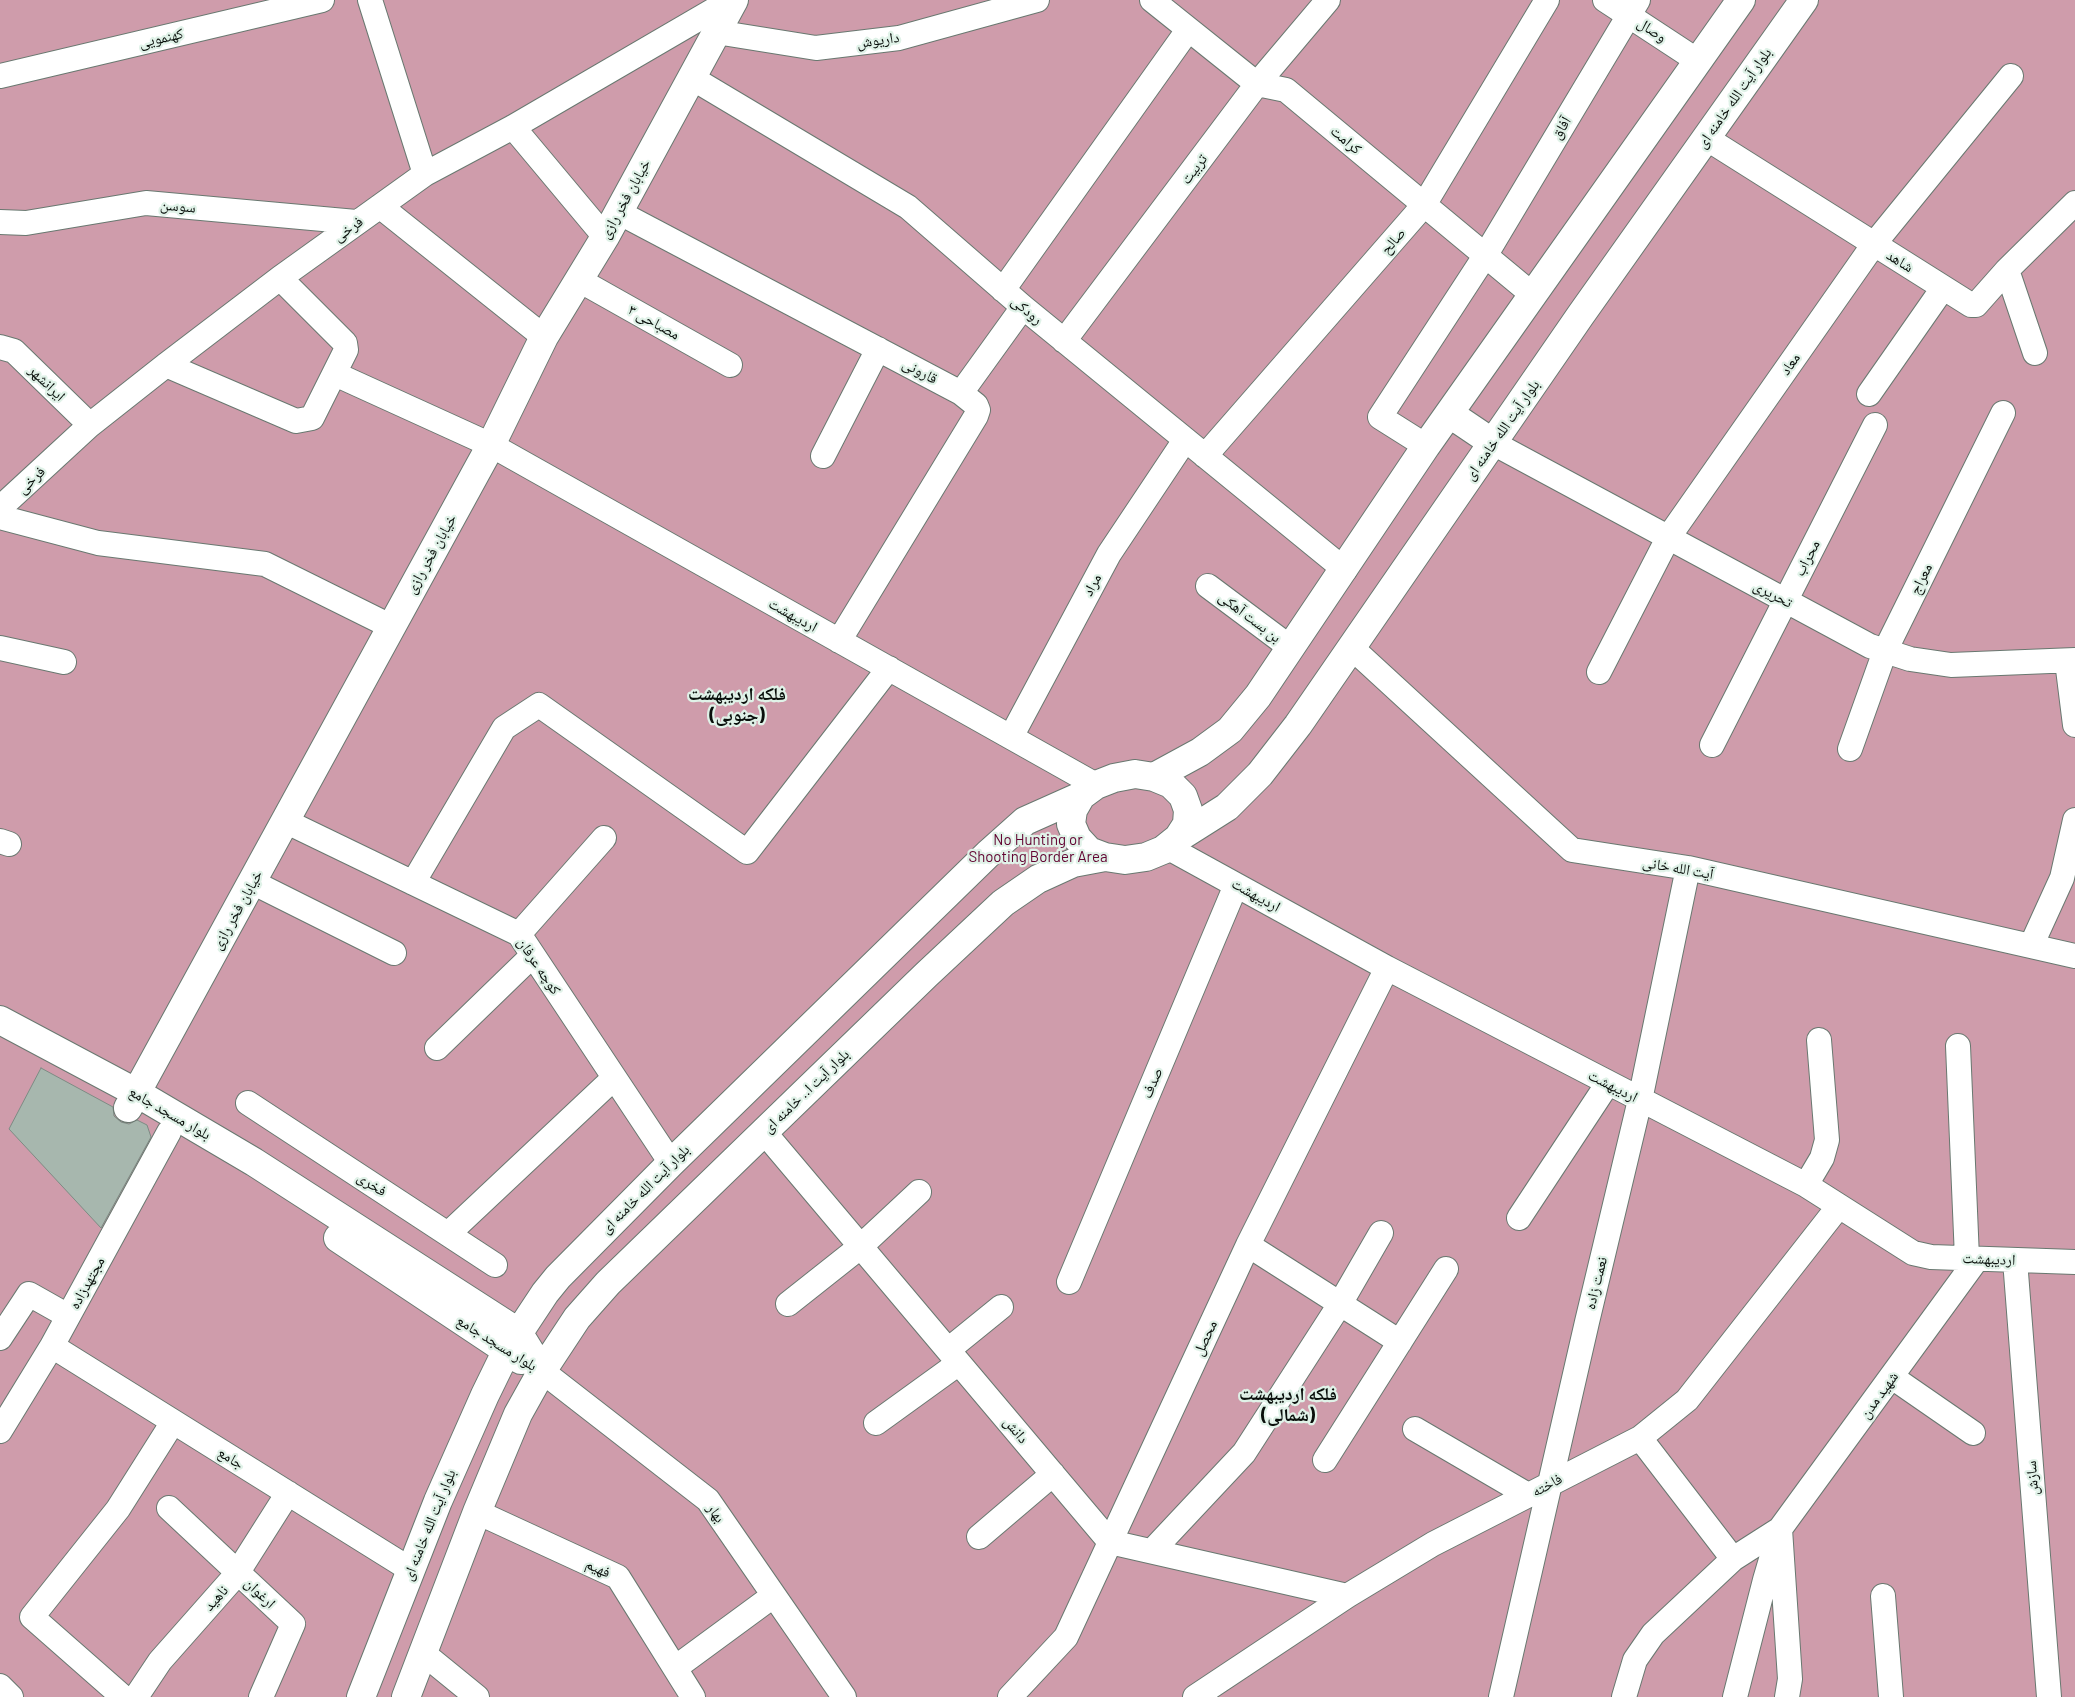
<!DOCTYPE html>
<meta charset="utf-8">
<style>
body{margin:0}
canvas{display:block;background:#d3e4db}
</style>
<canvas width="2075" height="1697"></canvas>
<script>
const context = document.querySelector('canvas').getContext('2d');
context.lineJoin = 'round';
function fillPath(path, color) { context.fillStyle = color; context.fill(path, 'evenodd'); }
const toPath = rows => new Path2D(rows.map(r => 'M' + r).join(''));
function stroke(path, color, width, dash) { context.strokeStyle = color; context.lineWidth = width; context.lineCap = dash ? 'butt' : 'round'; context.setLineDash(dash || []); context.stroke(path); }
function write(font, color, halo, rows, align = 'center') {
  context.font = font + ' Barlow,"Noto Naskh Arabic",sans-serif'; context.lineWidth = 4.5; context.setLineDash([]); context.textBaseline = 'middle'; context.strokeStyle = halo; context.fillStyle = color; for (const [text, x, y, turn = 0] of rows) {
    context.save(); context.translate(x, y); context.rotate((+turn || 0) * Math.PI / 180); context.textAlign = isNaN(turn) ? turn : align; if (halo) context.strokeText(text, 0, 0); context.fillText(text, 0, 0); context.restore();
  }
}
const green = toPath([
 [0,0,2075,0,2075,1697,0,1697]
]);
const building = toPath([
 [41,1068,113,1107,114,1116,121,1122,129,1124,137,1120,147,1125,151,1137,101,1228,9,1129,41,1068]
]);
const minor = toPath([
 [370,0,425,174],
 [1152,0,1257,84,1286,90,1533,295],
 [1605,0,1698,61],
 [716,32,816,48,899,38,1037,0],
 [0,76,322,0],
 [692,78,908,207,1023,307,1345,570],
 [513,127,605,237],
 [1706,138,1971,305,1976,305,2007,270,2075,203],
 [381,207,544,337],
 [618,212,961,393,976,405,978,410,976,416,839,641],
 [0,222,26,223,146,203,356,222],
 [2007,270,2035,353],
 [579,280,730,365],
 [1003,290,1188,30],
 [1064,341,1257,84,1328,0],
 [0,347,14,351,90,425],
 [166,365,296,421,312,418,346,350,345,343,280,278],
 [335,374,491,445,1096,785],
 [961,393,1023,307],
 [1869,394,1943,288],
 [1493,443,1870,646,1910,659,1951,665,2075,660],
 [1426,446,1380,417,1485,256,1638,0],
 [823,456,878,349],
 [1205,456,1424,205,1547,0],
 [0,508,90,425,166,365,280,278,425,174,513,127,731,0],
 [0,517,98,543,265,564,392,627],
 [1208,586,1291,648],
 [0,648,64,662],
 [1352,648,1572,850,1688,868,2075,956],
 [2067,661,2075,725],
 [1599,672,1668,538,1874,244,2011,76],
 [1011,737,1109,554,1185,440],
 [1712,745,1875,425],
 [1850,749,1885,651,2003,413],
 [285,821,519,934,671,1163],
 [0,841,9,844],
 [1167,847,1387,968,1806,1185,1913,1253,1931,1257,2075,1262],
 [252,882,394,953],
 [413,883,504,728,539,705,747,852,889,668],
 [519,934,604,838],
 [2031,946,2062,878,2075,820],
 [1958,1046,1967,1258],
 [437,1048,533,955],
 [248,1103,495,1265],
 [764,1132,1110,1542,1347,1596],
 [1806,1185,1822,1158,1827,1140,1819,1040],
 [1519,1218,1608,1083],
 [449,1233,614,1078],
 [1248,1245,1400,1342],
 [2015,1260,2049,1697],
 [1069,1282,1236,885],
 [788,1304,860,1247,919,1192],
 [0,1338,29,1294,68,1316],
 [52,1346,411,1570],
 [948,1350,1001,1307],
 [542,1371,708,1500,844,1697],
 [1892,1377,1973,1433],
 [876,1423,959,1363],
 [1415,1429,1528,1495],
 [0,1431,52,1346,169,1132],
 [1640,1438,1733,1559],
 [1325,1460,1446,1269],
 [169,1508,293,1624,261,1697],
 [477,1512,618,1577,693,1697],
 [979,1537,1053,1474],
 [1153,1550,1244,1453,1340,1304,1381,1233],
 [1883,1596,1891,1697],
 [423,1653,477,1697],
 [675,1668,773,1596],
 [0,1686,11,1697],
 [123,1697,32,1617,118,1509,173,1422],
 [136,1697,160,1661,236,1575,288,1493],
 [1010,1697,1066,1637,1248,1245,1387,968],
 [1195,1697,1347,1596,1433,1544,1640,1438,1687,1400,1839,1206],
 [1501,1697,1587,1322,1640,1100,1688,868],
 [1624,1697,1635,1660,1653,1634,1733,1559,1780,1529,1790,1679,1787,1697],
 [1735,1697,1765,1580,1780,1529,1977,1259]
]);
const major = toPath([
 [1450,414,1493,443],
 [1135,774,1154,777,1171,784,1183,796,1188,810,1187,824,1178,838,1163,850,1146,857,1125,860,1105,857,1089,851,1077,838,1071,824,1073,810,1081,796,1096,785,1114,778,1135,774],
 [1154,777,1200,752,1230,730,1258,696,1426,446,1741,0],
 [1178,838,1227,807,1260,774,1298,725,1580,316,1804,0],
 [0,1020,137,1093,254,1162,518,1332,542,1371],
 [128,1108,491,445,544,337,605,237,734,0],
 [338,1238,521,1360],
 [361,1697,438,1501,485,1395,506,1352,545,1293,558,1277,671,1163,988,854,1025,821,1081,796],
 [406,1697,477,1512,518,1414,542,1371,577,1318,608,1283,926,975,1003,903,1038,879,1073,863,1105,857]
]);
const streetNames = [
 ["وصال",1652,30,34],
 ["کهنمویی",161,38,-13],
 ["داریوش",878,40,-8],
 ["بلوار آیت الله خامنه ای",1734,98,-55],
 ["آفاق",1561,128,-59],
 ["کرامت",1346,140,40],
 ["تربیت",1194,169,-53],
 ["خیابان فخر رازی",625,199,-61],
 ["سوسن",178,206,5],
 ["فرخی",348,229,-35],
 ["صالح",1393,241,-49],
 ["شاهد",1900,261,32],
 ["رودکی",1027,310,40],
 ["مصباحی ۳",654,322,29],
 ["معاد",1790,364,-55],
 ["قارونی",920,371,28],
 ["ایرانشهر",47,383,44],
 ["بلوار آیت الله خامنه ای",1502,430,-55],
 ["فرخی",31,480,-43],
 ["خیابان فخر رازی",431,554,-61],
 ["محراب",1807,558,-63],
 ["معراج",1921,579,-64],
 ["مراد",1092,585,-62],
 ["تحریری",1773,594,28],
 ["اردیبهشت",793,615,29],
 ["بن بست آهکی",1250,617,37],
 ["آیت الله خانی",1678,868,10],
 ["اردیبهشت",1256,895,29],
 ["خیابان فخر رازی",237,910,-61],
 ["کوچه عرفان",539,966,56],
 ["صدف",1152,1083,-67],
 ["اردیبهشت",1613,1086,27],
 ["بلوار آیت ا.. خامنه ای",806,1091,-44],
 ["بلوار مسجد جامع",170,1113,30],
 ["فخری",372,1184,33],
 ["بلوار آیت الله خامنه ای",645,1189,-45],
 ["اردیبهشت",1989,1259,2],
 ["مجتهدزاده",87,1283,-61],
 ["نعمت زاده",1596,1283,-76],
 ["محصل",1205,1338,-65],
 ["بلوار مسجد جامع",497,1343,32],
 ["شهید مدن",1879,1395,-54],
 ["دانش",1016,1430,50],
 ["جامع",231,1458,32],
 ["سازش",2032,1478,-94],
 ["فاخته",1547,1485,-28],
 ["بهار",716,1513,55],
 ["بلوار آیت الله خامنه ای",429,1525,-68],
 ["فهیم",598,1568,25],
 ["ارغوان",260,1593,44],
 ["ناهید",216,1598,-48]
];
const parkNames = [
 ["No Hunting or",1038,840],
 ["Shooting Border Area",1038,857]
];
const quarterNames = [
 ["فلکه اردیبهشت",737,694],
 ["(جنوبی)",737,715],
 ["فلکه اردیبهشت",1288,1394],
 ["(شمالی)",1288,1415]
];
fillPath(green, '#cf9cab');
fillPath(building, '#a7b7ae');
stroke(building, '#7d8c84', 1);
stroke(minor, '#697870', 26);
stroke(major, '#697870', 30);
stroke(minor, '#fff', 24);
stroke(major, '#fff', 28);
write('15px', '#090f0b', '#e0f2e8', streetNames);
write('15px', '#620331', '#e0f2e8', parkNames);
write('bold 18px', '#090f0b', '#e0f2e8', quarterNames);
</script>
